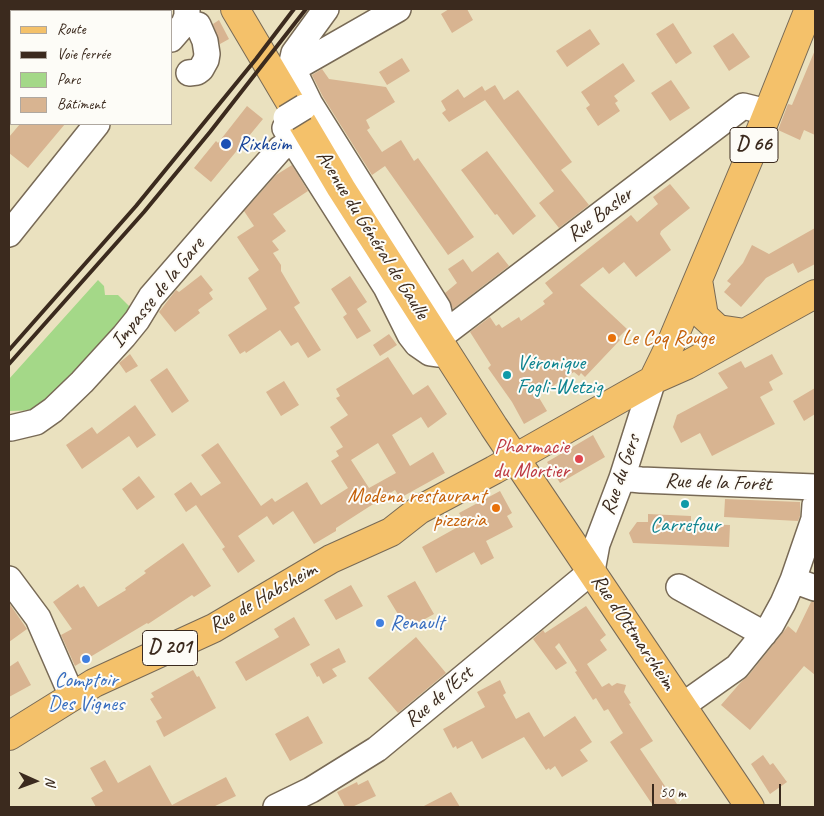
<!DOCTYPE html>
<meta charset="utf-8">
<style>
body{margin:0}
#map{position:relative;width:824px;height:816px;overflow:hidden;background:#eae1bf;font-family:Caveat,sans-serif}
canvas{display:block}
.frame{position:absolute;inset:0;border:10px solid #3b2a1e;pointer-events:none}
.legend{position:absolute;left:10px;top:10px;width:162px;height:115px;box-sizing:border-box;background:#fdfcf7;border:1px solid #afa8a0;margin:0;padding:6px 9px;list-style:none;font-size:15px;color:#3b2a1e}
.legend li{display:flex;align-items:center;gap:10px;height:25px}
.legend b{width:25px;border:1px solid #afa8a0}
.north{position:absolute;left:10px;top:756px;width:50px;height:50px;-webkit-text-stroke:4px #fdfcf7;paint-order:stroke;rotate:92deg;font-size:14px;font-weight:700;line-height:20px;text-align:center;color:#3b2a1e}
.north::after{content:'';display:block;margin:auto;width:18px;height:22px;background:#3b2a1e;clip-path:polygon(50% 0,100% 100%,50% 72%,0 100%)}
.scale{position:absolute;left:652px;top:784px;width:129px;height:22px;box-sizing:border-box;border:2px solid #3b2a1e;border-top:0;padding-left:6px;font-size:15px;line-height:18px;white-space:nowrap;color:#3b2a1e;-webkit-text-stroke:4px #fdfcf7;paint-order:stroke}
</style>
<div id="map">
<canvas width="824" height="816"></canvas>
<div class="frame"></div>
<ul class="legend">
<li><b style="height:6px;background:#f4c16a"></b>Route</li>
<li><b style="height:6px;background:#3b2a1e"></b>Voie ferrée</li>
<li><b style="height:14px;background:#a4d888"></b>Parc</li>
<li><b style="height:14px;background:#d8b491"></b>Bâtiment</li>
</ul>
<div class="north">N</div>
<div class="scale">50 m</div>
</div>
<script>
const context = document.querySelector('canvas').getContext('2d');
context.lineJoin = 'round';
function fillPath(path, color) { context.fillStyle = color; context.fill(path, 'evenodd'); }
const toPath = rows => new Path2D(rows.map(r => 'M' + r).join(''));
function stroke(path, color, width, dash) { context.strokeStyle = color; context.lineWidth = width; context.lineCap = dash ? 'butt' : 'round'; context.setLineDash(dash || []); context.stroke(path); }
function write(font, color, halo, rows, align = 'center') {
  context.font = font + ' Caveat,sans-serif'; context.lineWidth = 4; context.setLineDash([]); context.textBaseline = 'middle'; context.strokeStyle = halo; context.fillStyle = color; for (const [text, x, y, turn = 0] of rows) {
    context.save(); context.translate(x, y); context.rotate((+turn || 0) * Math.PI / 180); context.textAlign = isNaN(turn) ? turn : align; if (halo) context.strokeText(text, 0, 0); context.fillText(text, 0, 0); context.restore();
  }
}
const green = toPath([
 [98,280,104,286,105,295,118,295,135,312,41,410,9,411,9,379]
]);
const building = toPath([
 [449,9,467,9,473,20,452,33,441,14],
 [219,20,229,39,220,44,213,24],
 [673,23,692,53,676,64,656,34],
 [590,29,600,44,567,67,556,51],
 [733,33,750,57,729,71,713,46],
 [815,50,815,135,804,130,800,140,778,130,788,104,792,105],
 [402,58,410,71,387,85,379,72],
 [623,63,635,81,614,96,618,101,615,103,620,111,598,126,586,108,590,105,581,92],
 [322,69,329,79,386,87,395,102,366,120,370,128,367,130,382,152,401,140,414,161,418,158,474,237,448,255,385,166,372,175,323,97,312,75],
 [671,80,690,108,670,121,651,93],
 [495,85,504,100,518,90,572,162,561,170,589,205,559,228,539,203,554,191,485,100,449,122,442,113,446,110,441,101,458,89,464,98,482,86,485,91],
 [247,106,263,119,211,182,194,168,216,141,218,143],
 [20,124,65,124,28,168,9,153,9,137],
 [487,151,536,216,513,235,497,214,495,215,461,170],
 [292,165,308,191,273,214,286,231,272,241,279,250,273,253,281,265,281,271,300,303,294,307,321,350,308,358,298,342,291,346,280,330,246,353,245,351,240,354,228,335,267,309,248,278,259,270,237,237,254,226,244,211,276,175],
 [670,184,690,208,661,231,660,234,671,250,636,277,624,262,609,274,603,267,580,285,627,329,618,338,620,340,585,377,581,373,579,376,574,372,538,396,547,411,524,424,512,402,488,368,491,365,470,332,490,317,496,326,499,324,502,328,519,317,521,321,545,304,543,301,553,293,545,283,631,215,637,222,658,204,653,197],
 [815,228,815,264,798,273,793,263,766,278,741,307,724,292,731,284,727,281,743,263,752,245,769,254],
 [498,252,509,266,453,309,445,293,457,283,448,269,463,259,472,272],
 [201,275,213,290,209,293,213,299,198,310,200,313,175,332,159,312,176,290,179,292],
 [350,276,367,302,357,309,371,331,357,339,343,317,347,314,331,289],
 [389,334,397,345,380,356,373,345],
 [130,354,138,366,126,373,119,363],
 [772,354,783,374,769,382,773,390,760,397,775,424,712,456,700,433,681,443,673,427,677,415,728,388,718,373,741,361,745,368],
 [388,357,413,395,428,385,447,414,428,428,421,417,392,435,410,466,433,452,445,473,400,498,395,490,336,528,336,531,314,544,293,511,273,525,267,516,238,536,255,561,238,573,222,549,225,547,196,505,186,512,174,494,191,482,201,496,221,483,201,455,218,443,261,506,272,498,275,502,307,482,321,505,348,488,331,461,339,456,336,451,343,447,330,427,348,415,336,398,340,396,336,389],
 [378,443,396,473,369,488,351,460],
 [167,368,189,401,172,413,150,380],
 [284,381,299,405,281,416,266,392],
 [815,388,815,414,804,421,793,401],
 [135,405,156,435,137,448,129,436,82,469,66,445,92,427,97,434],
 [593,435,605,457,560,483,547,462],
 [139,476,155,497,137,510,122,489],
 [500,491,512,513,507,516,513,527,486,541,494,558,481,565,474,552,436,573,422,547,465,523,459,513],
 [725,499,800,502,800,516,798,521,724,517],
 [648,514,691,516,691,524,730,525,729,547,633,543,629,533,637,522,648,522],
 [183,543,211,586,194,597,192,595,148,624,147,623,75,666,61,635,72,629,53,602,78,584,80,588,84,586,98,607,126,590,125,588,146,573,144,571],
 [415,581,434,614,407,629,387,596],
 [351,585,363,606,336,620,324,600],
 [811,602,815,602,815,675,804,666,750,730,721,705,741,682,748,676,788,626,796,633],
 [9,603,27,629,9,642],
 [586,606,606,635,600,640,607,650,587,664,602,687,609,683,612,686,617,683,626,685,624,692,631,703,629,704,653,741,640,749,679,807,654,807,610,742,623,733,608,709,604,711,596,698,593,700,575,672,577,671,559,643,555,647,567,663,556,670,533,639,543,630,545,633],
 [294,617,310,645,246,681,235,662,279,637,274,629],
 [416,637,446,673,398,713,368,678],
 [339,648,346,662,332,669,337,676,323,684,319,676,317,677,310,664],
 [18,661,31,685,9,697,9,667],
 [193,670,197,677,199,676,216,708,164,737,156,721,162,718,150,699,154,697,151,693],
 [500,680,506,693,503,695,516,719,529,712,544,737,575,716,592,742,580,750,588,761,562,777,555,766,550,770,549,768,546,770,524,737,482,759,472,741,457,749,456,746,453,748,443,729,485,707,477,692],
 [308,716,323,743,290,761,275,734],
 [763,755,770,765,773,763,787,782,770,794,751,764],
 [105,760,118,783,150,765,172,805,226,777,236,796,213,807,96,807,91,798,103,791,90,768],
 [368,780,376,796,352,807,345,807,337,792,357,782,358,785],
 [451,792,460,807,422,807]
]);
const minor = toPath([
 [326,9,294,53,292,62,293,69,310,104,438,308,442,325,437,339],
 [78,11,78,9],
 [171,39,184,24,187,16,187,9],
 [293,69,398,9],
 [189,73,197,72,201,69,206,60,207,54,205,41,198,25,193,24],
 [9,100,11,97],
 [285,128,386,287,410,335,417,344,430,353,437,354,446,352],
 [9,234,97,124],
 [437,339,743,106,767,112],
 [11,428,36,422,53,410,82,382,124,336,137,320,151,297,243,191,280,149,292,141],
 [622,478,641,480,815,487],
 [9,579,38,618,72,696],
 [793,580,815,588],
 [679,587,764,634],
 [682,706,737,667,771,625,783,603,793,580,814,519,815,505],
 [276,807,311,790,377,749,592,571,597,544,622,478,653,380]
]);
const major = toPath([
 [235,9,341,188,494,427,750,807],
 [698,280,704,316,718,329,745,333],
 [653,380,673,339,760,132,809,9],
 [9,736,94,683,214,628,331,559,391,532,419,510,494,470,653,380,687,365,815,294]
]);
const rail = toPath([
 [9,350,136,206,256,59,294,9],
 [9,364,144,212,210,132,306,9]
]);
const minorBridge = toPath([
 [286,118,304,107]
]);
const markers = [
 [226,144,6,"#1a4fb4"],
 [612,338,5,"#e8710a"],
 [507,375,5,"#0f9aa8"],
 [579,459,5,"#e0444e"],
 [685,504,5,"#0f9aa8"],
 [496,508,5,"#e8710a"],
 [380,623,5,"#3f7fe0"],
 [86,659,5,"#3f7fe0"]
];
const shields = [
 [754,145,48],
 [170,648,55]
];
const shieldNames = [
 ["D 66",754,145],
 ["D 201",170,648]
];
const transitNames = [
 ["Rixheim",237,144]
];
const streetNames = [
 ["Rue Basler",600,215,-37],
 ["Avenue du Général de Gaulle",372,235,58],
 ["Impasse de la Gare",158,293,-51],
 ["Rue du Gers",621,475,-71],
 ["Rue de la Forêt",718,483,2],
 ["Rue de Habsheim",263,598,-30],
 ["Rue d'Ottmarsheim",633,632,56],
 ["Rue de l'Est",439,697,-40]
];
const foodNames = [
 ["Le Coq Rouge",622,338],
 ["Modena restaurant",486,496,"right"],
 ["pizzeria",486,520,"right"]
];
const cultureNames = [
 ["Véronique",517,363],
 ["Fogli-Wetzig",517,387],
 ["Carrefour",685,525,"center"]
];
const healthNames = [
 ["Pharmacie",569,447],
 ["du Mortier",569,471]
];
const shopNames = [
 ["Renault",390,623],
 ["Comptoir",86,680,"center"],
 ["Des Vignes",86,704,"center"]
];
fillPath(green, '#a4d888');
fillPath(building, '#d8b491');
stroke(minor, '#786a56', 28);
stroke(major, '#786a56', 30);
stroke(minor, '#fff', 25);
stroke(major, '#f4c16a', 28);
stroke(rail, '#3b2a1e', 4);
stroke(minorBridge, '#786a56', 28, []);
stroke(minorBridge, '#fff', 25);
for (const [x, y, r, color] of markers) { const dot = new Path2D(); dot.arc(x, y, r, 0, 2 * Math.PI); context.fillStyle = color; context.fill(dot); stroke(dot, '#fdfcf7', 2); }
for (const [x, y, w] of shields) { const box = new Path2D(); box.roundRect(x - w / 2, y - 17.5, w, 35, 4); context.fillStyle = '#fdfcf7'; context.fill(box); stroke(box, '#3b2a1e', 1); }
write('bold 20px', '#3b2a1e', null, shieldNames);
write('21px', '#164399', '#fdfcf7', transitNames, 'left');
write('21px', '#3b2a1e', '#fdfcf7', streetNames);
write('21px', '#c56008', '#fdfcf7', foodNames, 'left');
write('21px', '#0d838f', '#fdfcf7', cultureNames, 'left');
write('21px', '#be3a42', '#fdfcf7', healthNames, 'right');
write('21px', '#366cbe', '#fdfcf7', shopNames, 'left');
</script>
